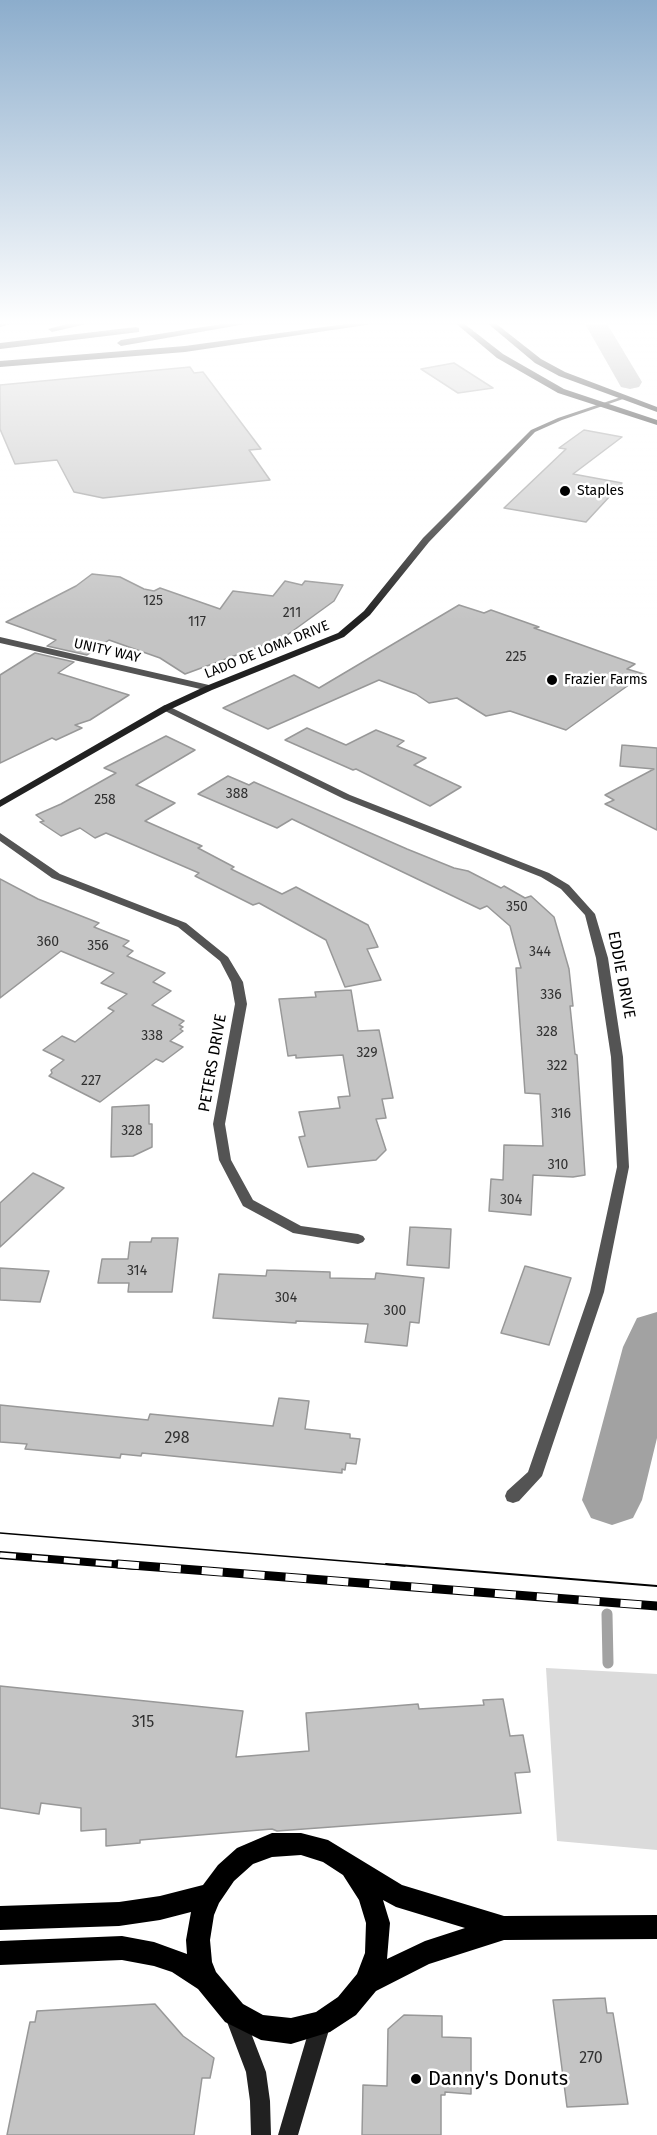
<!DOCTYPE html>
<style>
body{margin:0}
canvas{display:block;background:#fff}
</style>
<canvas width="657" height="2135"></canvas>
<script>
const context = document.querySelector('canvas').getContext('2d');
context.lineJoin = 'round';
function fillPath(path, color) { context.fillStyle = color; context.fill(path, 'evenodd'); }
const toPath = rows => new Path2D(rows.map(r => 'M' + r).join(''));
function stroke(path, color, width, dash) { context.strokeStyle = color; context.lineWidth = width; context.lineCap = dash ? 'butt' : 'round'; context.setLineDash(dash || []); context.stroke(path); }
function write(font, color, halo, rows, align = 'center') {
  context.font = font + ' "Fira Sans",sans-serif'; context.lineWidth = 5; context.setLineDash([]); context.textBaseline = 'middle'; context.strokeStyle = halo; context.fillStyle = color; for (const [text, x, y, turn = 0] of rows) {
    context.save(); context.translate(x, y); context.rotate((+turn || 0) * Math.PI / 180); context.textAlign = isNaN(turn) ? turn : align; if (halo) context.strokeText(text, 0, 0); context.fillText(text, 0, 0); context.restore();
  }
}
const green = toPath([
 [546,1668,657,1674,657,1850,557,1841]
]);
const stream = toPath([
 [607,1614,608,1663]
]);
const river = toPath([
 [584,322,606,322,642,382,639,387,630,389,621,387,584,322],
 [657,1312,657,1438,642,1500,633,1518,612,1525,591,1518,582,1500,623,1347,637,1318,657,1312]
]);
const building = toPath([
 [454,363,493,388,458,393,421,369,454,363],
 [190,367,194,373,203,372,261,449,249,450,270,480,103,498,74,492,57,460,15,464,0,429,0,385,190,367],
 [584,430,622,437,573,474,622,483,586,522,504,508,566,449,559,448,584,430],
 [92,574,120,577,144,589,154,591,160,588,220,609,233,591,273,596,285,581,302,585,305,581,343,585,334,601,283,638,185,674,160,658,109,640,87,655,47,646,56,640,6,622,76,586,92,574],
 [459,605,484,613,491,610,539,627,534,628,635,664,627,669,644,674,566,730,510,711,486,716,457,698,429,703,416,694,379,680,268,729,223,708,294,675,319,688,459,605],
 [35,653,74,662,58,673,129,695,90,720,75,725,82,728,56,740,52,738,0,763,0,675,35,653],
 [307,728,346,745,376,730,404,741,397,746,426,758,414,765,461,787,430,806,356,769,353,770,285,740,307,728],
 [166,736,195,750,136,785,175,803,145,821,202,846,198,848,234,867,231,869,282,894,296,887,368,925,378,947,367,949,381,980,345,987,326,940,259,903,253,905,195,876,199,873,106,833,95,838,80,828,61,836,40,822,44,821,36,815,61,804,116,773,104,768,166,736],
 [622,745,657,748,657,830,605,804,614,800,605,795,654,769,620,766,622,745],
 [228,776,249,785,254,782,407,849,454,868,468,871,501,888,504,886,525,898,531,896,554,917,569,969,573,1006,570,1006,575,1054,577,1055,585,1175,573,1177,533,1175,531,1215,489,1211,491,1179,503,1180,504,1145,543,1146,540,1094,525,1093,516,968,521,968,510,926,487,906,480,909,292,819,277,828,198,794,228,776],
 [0,879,38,899,99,923,94,927,129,941,123,946,133,951,127,956,165,973,153,982,171,991,152,1005,184,1021,179,1025,183,1027,180,1029,183,1031,170,1041,183,1047,163,1062,156,1059,100,1102,49,1076,52,1073,51,1070,64,1060,43,1050,62,1036,75,1042,114,1011,108,1008,127,994,101,983,114,973,61,951,0,998,0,879],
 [351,990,358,1031,379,1030,393,1098,382,1099,386,1118,376,1119,386,1150,376,1160,308,1167,299,1137,305,1136,299,1112,340,1108,338,1097,350,1096,343,1055,296,1058,296,1055,288,1056,279,999,316,997,315,992,351,990],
 [149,1105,149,1124,152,1124,152,1147,133,1156,111,1157,112,1107,149,1105],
 [33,1173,64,1188,0,1247,0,1203,33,1173],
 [410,1227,451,1229,449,1268,407,1265,410,1227],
 [152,1238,178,1238,172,1292,128,1292,129,1283,98,1283,102,1259,128,1259,130,1242,151,1242,152,1238],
 [525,1266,571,1278,549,1345,501,1333,525,1266],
 [0,1268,49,1271,40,1302,0,1300,0,1268],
 [267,1270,330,1272,330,1278,375,1279,376,1273,424,1278,419,1323,410,1322,407,1346,365,1342,368,1324,296,1321,296,1323,213,1318,219,1274,266,1276,267,1270],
 [279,1398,309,1401,305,1429,350,1434,350,1438,360,1439,356,1464,346,1463,345,1470,342,1469,342,1473,142,1453,141,1456,121,1454,120,1458,25,1449,27,1444,0,1442,0,1405,148,1420,150,1414,273,1426,279,1398],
 [0,1686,243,1711,236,1757,309,1751,306,1713,418,1704,419,1709,484,1705,483,1700,503,1699,510,1736,523,1735,530,1772,515,1773,521,1813,277,1831,272,1829,140,1840,140,1843,106,1846,106,1829,81,1831,81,1808,41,1803,39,1814,0,1808,0,1686],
 [605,1998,607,2013,613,2013,628,2104,567,2107,553,2000,605,1998],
 [155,2004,183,2036,214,2058,210,2078,202,2078,194,2135,7,2135,30,2022,35,2022,37,2011,155,2004],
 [404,2015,442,2016,442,2037,471,2038,471,2094,445,2092,445,2095,441,2095,441,2135,362,2135,363,2085,387,2086,388,2029,404,2015]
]);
const street = toPath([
 [0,637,209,685,213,688,209,691,0,643,0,637],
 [166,705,350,795,549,873,569,885,595,914,608,958,623,1057,629,1167,604,1292,542,1476,519,1501,513,1503,507,1501,505,1496,507,1491,528,1472,590,1292,617,1167,611,1057,596,958,585,915,561,889,541,877,344,799,163,710,163,706,166,705],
 [0,833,60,874,186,923,228,957,243,982,247,1004,225,1124,231,1160,253,1200,301,1226,358,1234,363,1236,365,1239,363,1242,358,1244,293,1233,243,1206,219,1160,213,1124,235,1004,231,982,220,961,178,927,52,878,0,841,0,833]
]);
const secondary = toPath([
 [16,322,15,323,0,327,0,323,16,322],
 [621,397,626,398,562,420,535,432,429,542,370,615,344,637,212,690,169,710,0,807,0,800,163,706,206,686,338,633,364,611,423,538,531,430,558,418,621,397],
 [234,2004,241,2007,266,2072,270,2101,271,2135,251,2135,250,2101,246,2072,224,2014,227,2007,234,2004],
 [321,2013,328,2016,331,2023,298,2135,278,2135,311,2023,314,2016,321,2013]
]);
const primary = toPath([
 [454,322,462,322,503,354,564,389,657,420,657,425,558,393,497,358,454,322],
 [486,322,494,322,541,359,565,372,657,407,657,412,559,376,535,363,486,322],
 [272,1833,301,1833,328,1840,402,1885,504,1916,657,1915,657,1939,504,1940,429,1964,376,1991,356,2015,330,2032,291,2044,261,2040,225,2022,198,1989,172,1972,154,1966,122,1960,0,1965,0,1941,122,1936,154,1942,187,1954,186,1940,191,1912,160,1920,119,1926,0,1930,0,1906,119,1902,160,1896,203,1885,218,1865,237,1848,272,1833],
 [301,1855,323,1862,343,1875,359,1900,366,1923,365,1953,357,1974,338,1997,316,2012,291,2018,263,2015,243,2004,216,1972,212,1962,210,1940,214,1915,219,1903,234,1881,253,1864,272,1857,301,1855],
 [383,1900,396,1907,465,1928,425,1941,387,1959,390,1923,383,1900]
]);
const highway = toPath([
 [74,322,95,322,52,332,48,329,74,322],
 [234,322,257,322,121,346,117,343,121,340,234,322],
 [360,322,386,322,185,352,0,367,0,361,185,346,360,322],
 [136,327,139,328,139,332,0,349,0,343,136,327]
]);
const tramFar1 = toPath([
 [0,1533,405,1566]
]);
const tram = toPath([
 [386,1564,657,1586]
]);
const railFar1 = toPath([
 [0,1555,137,1566]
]);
const rail = toPath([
 [118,1564,657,1606]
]);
const markers = [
 [565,491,6,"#000"],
 [552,680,6,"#000"],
 [416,2079,6,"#000"]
];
const farPoinames = [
 ["Staples",577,491],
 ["Frazier Farms",564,680]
];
const numberNames = [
 ["125",153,601],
 ["211",292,613],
 ["117",197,622],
 ["225",516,657],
 ["388",237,794],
 ["258",105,800],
 ["350",517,907],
 ["360",48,942],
 ["356",98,946],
 ["344",540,952],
 ["336",551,995],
 ["328",547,1032],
 ["338",152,1036],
 ["329",367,1053],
 ["322",557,1066],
 ["227",91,1081],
 ["316",561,1114],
 ["328",132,1131],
 ["310",558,1165],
 ["304",511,1200],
 ["314",137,1271],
 ["304",286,1298],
 ["300",395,1311]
];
const farStreetnames = [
 ["LADO DE LOMA DRIVE",267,650,-22],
 ["UNITY WAY",107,651,13]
];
const streetNames = [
 ["EDDIE DRIVE",621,975,79],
 ["PETERS DRIVE",213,1063,-80]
];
const nearNumbernames = [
 ["298",177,1439],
 ["315",143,1723],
 ["270",591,2059]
];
const nearPoinames = [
 ["Danny's Donuts",428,2079]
];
fillPath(green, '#dbdbdb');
stroke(stream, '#a2a2a2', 11);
fillPath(river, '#a2a2a2');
fillPath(building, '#c4c4c4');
stroke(building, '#989898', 1.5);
fillPath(street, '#545454');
fillPath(secondary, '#212121');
fillPath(primary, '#000');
fillPath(highway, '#000');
stroke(tramFar1, '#000', 1.5);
stroke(tram, '#000', 2);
stroke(railFar1, '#000', 8);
stroke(rail, '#000', 9);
stroke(railFar1, '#fff', 5, [16]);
stroke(rail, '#fff', 7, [21]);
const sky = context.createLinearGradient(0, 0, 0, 621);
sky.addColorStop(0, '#8cadcc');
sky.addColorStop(0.52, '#fff');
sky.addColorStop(1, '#ffffff00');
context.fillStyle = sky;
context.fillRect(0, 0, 657, 621);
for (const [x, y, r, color] of markers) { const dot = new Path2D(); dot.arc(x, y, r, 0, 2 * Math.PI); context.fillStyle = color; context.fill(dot); stroke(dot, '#fff', 2); }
write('14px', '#000', '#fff', farPoinames, 'left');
write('14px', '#313131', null, numberNames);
write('14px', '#000', '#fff', farStreetnames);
write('16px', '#000', '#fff', streetNames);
write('16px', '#313131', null, nearNumbernames);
write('20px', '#000', '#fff', nearPoinames, 'left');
</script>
